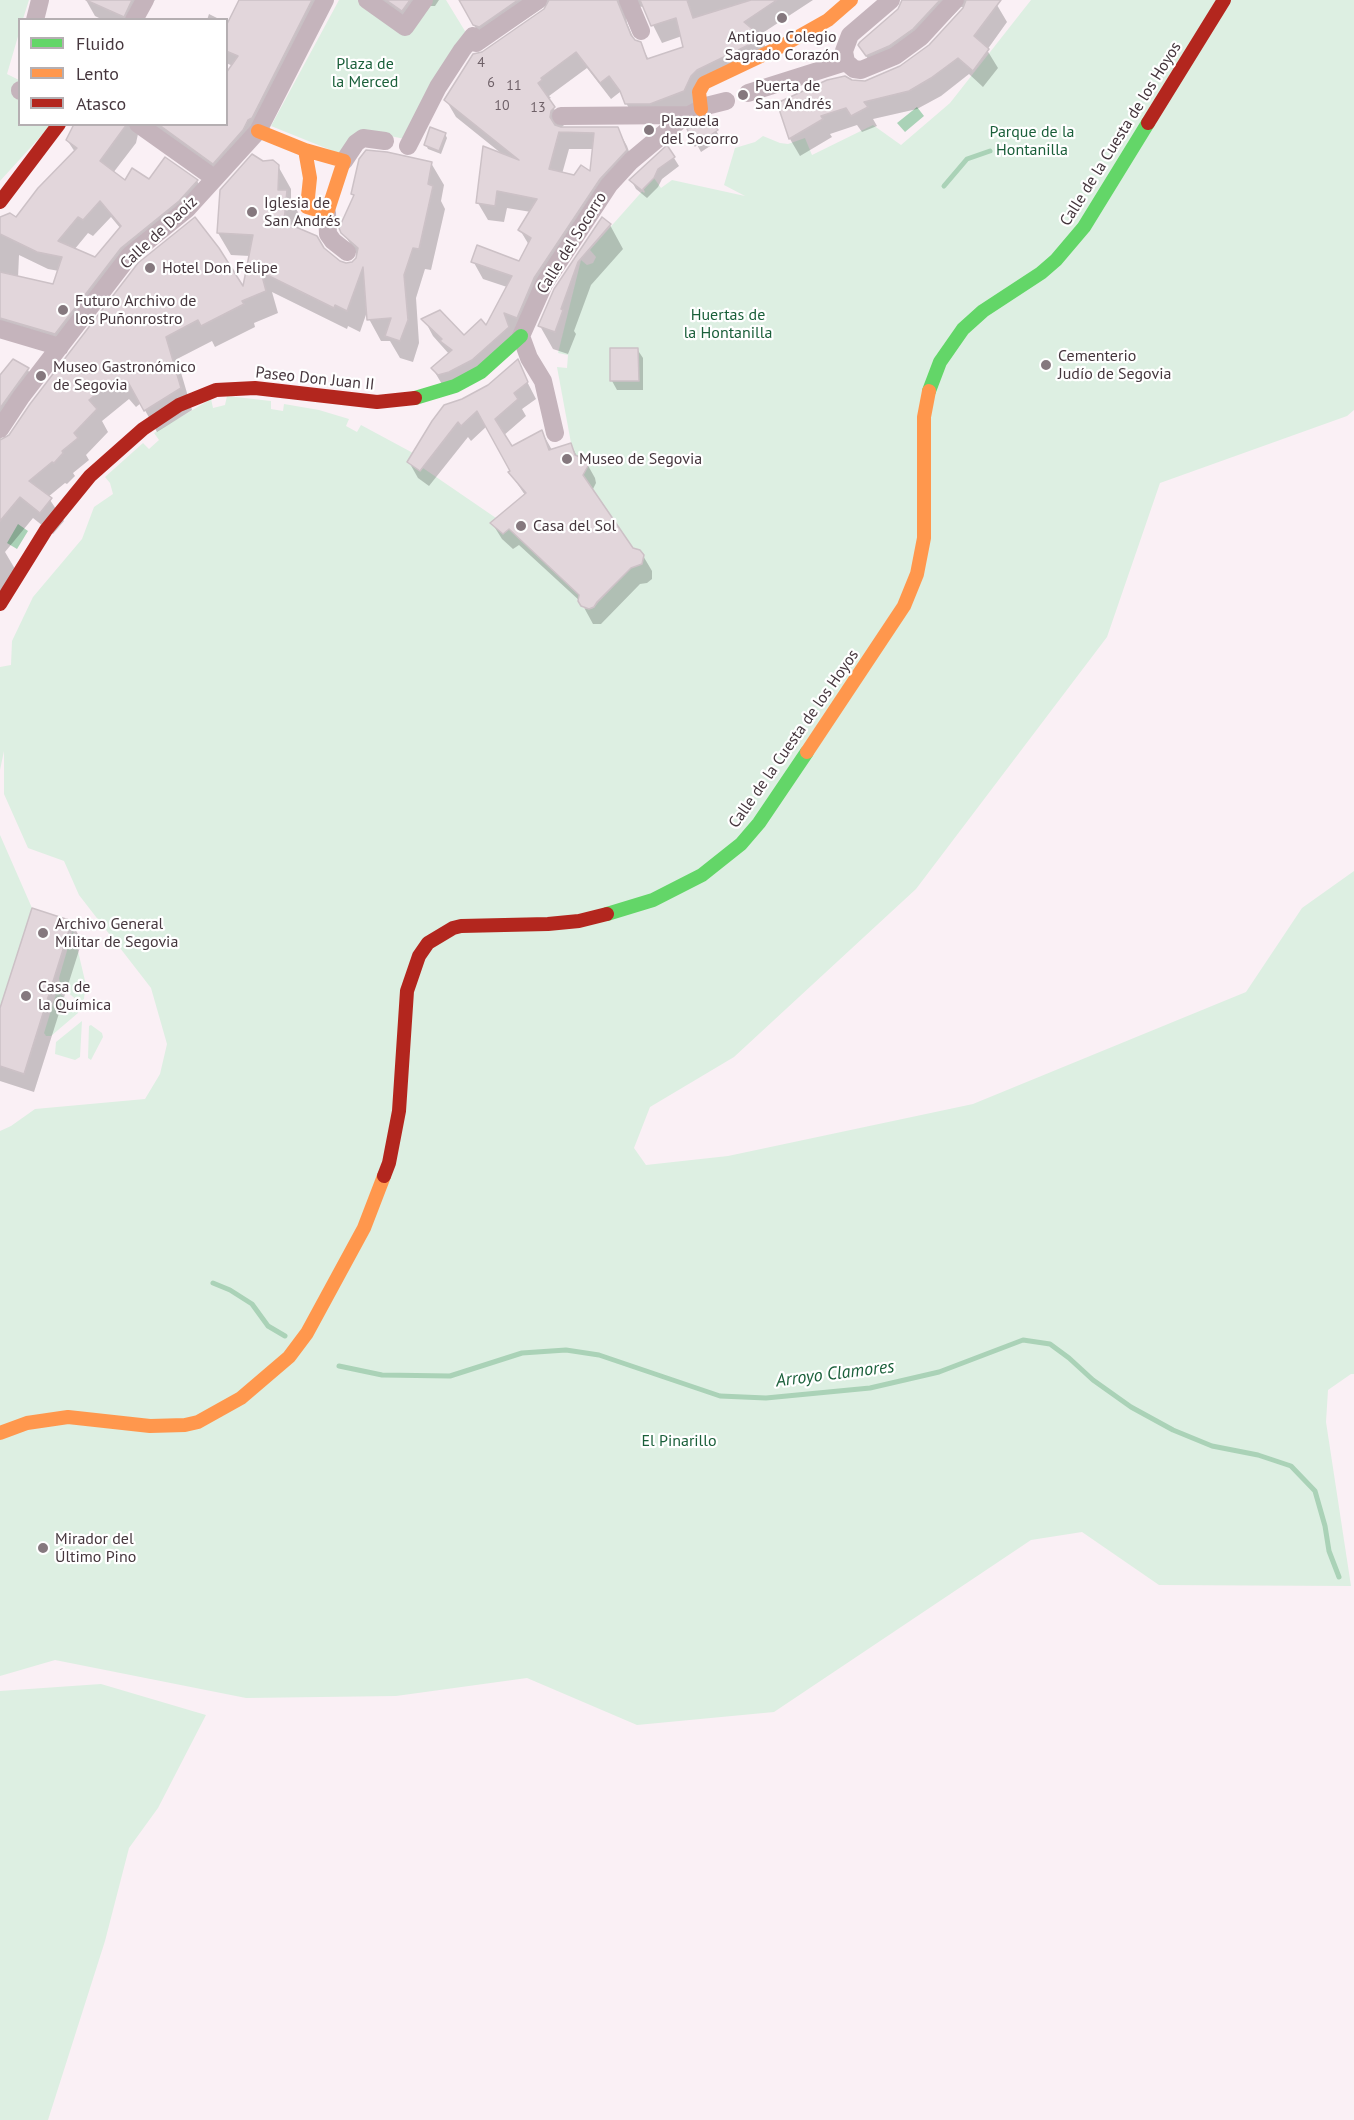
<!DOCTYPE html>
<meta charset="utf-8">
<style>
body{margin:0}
#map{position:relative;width:1354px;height:2120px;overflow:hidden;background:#faf0f5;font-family:"PT Sans",sans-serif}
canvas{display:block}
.legend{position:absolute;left:18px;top:18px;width:210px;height:108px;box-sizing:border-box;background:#fff;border:2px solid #b5afb2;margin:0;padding:8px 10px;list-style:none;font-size:18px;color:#46373e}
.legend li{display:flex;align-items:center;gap:12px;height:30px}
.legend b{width:30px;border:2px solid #b5afb2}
</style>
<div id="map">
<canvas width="1354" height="2120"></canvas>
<ul class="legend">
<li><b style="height:8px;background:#63d668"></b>Fluido</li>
<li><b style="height:8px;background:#ff974d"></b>Lento</li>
<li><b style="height:8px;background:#b3261e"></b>Atasco</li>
</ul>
</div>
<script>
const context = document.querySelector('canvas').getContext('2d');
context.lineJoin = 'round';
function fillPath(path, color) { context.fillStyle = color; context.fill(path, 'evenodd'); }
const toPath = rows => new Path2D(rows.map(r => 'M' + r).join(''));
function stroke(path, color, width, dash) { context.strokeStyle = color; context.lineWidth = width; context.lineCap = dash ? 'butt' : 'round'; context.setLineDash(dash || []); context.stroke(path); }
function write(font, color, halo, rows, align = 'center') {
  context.font = font + ' "PT Sans",sans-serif'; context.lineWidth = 4.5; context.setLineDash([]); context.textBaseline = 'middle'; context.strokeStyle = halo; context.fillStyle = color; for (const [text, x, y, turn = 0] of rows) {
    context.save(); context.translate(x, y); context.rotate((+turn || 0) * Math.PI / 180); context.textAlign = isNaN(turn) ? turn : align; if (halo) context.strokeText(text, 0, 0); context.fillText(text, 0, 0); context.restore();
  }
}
const green = toPath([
 [0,0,29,0,23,19,20,20,19,33,7,74,19,80,20,124,51,125,0,181],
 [339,0,362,0,408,32,429,0,446,0,468,36,405,139,360,130,343,155,271,126],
 [1031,0,1354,0,1354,410,1347,416,1160,483,1107,637,916,889,734,1057,650,1107,634,1148,646,1165,728,1156,973,1104,1246,992,1302,908,1354,871,1354,1374,1351,1374,1328,1390,1326,1422,1351,1586,1159,1585,1082,1532,1031,1540,774,1712,637,1725,527,1678,396,1696,246,1698,55,1660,0,1676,0,1131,11,1126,35,1109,145,1099,160,1074,167,1044,151,988,79,895,64,861,28,848,4,794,4,751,0,770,0,667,11,665,12,641,33,597,82,539,94,507,113,494,110,483,105,477,143,443,149,449,159,440,154,433,211,399,213,408,225,405,227,396,271,401,271,409,283,411,284,404,319,410,349,419,346,426,357,432,361,425,413,453,407,462,419,471,423,468,496,518,491,523,509,529,580,595,578,601,581,606,585,609,592,609,632,567,642,564,644,555,640,550,633,549,582,473,587,468,588,464,583,458,575,456,571,443,557,367,567,368,568,355,558,353,581,260,587,265,593,263,596,257,590,250,654,178,661,188,672,180,745,196,724,185,735,148,755,142,763,136,780,143,788,144,805,138,812,155,873,125,901,145,950,103],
 [0,835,32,908,0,1008],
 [73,930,86,985,83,1005,60,986,59,978],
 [59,993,78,1009,78,1013,51,1036,46,1036,44,1033,56,994],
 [82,1021,80,1057,75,1060,55,1054,56,1042],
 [91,1025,102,1033,103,1037,91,1060,88,1058,89,1026],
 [101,1684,206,1715,158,1808,129,1848,105,1941,48,2120,0,2120,0,1691]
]);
const water = toPath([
 [917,107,924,116,905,132,897,123],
 [18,524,28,531,17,549,7,543]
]);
const shadow = toPath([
 [86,0,155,0,140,20,103,20,95,16],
 [241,0,332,0,223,180,138,134,136,143,113,173,125,182,197,181,207,198,131,265,65,350,0,338,0,218,17,219,75,152,67,140,75,124,226,124,233,66,226,63,226,22,230,23],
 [111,217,121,229,95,259,74,250,88,233,93,236],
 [19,255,48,269,59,271,54,285,18,278],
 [365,0,439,0,435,6,430,6,412,27],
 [459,0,813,0,758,36,772,56,707,87,694,108,636,121,620,92,611,99,587,68,549,96,551,98,548,99,564,125,560,129,617,128,627,146,635,168,609,196,544,295,518,345,443,386,433,369,449,354,433,336,424,319,464,338,486,328,507,287,483,279,473,261,520,262,529,245,520,230,531,212,507,208,504,222,488,220,478,203,502,154,456,117,446,100,483,54,545,10,550,3,490,43,484,42],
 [634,6,644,7,662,43,682,36,684,48,649,60,640,43,635,42,627,23,626,16],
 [569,149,594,149,592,173,575,177,562,174],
 [903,0,990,0,997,5,1007,22,987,50,998,68,983,87,969,74,941,96,917,109,873,119,877,126,862,132,857,125,830,134,832,137,800,156,790,139,779,104,865,82,900,68,930,46,966,7,961,7,923,46,870,63,860,45,900,9],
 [209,14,221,20,207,20],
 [711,122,721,139,701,152,689,130],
 [445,134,447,138,441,154,428,149,426,145],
 [674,158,679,166,662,179,658,187,647,198,636,189,631,180],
 [263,162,278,166,291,189,291,200,299,214,297,229,346,265,352,264,358,257,343,232,355,197,353,193,431,163,444,185,441,201,445,209,431,270,425,269,416,298,419,343,413,362,400,358,390,341,381,341,369,319,368,309,360,332,348,326,347,329,272,292,278,313,254,323,255,327,215,347,212,341,177,359,192,410,157,432,141,403,136,407,129,399,102,421,108,432,86,455,89,460,73,473,75,476,67,484,65,483,48,497,64,521,53,534,33,518,5,552,15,569,0,593,0,462,31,404,243,290,250,256,231,255,218,233],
 [602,219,610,225,623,249,591,285,574,331,576,334,568,354,553,349,540,326],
 [611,349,637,349,643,358,643,390,617,390,612,381],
 [517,362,536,399,522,409,526,416,503,436,511,448,542,432,552,450,571,445,578,458,586,462,595,478,596,483,592,491,632,550,642,554,652,571,652,579,647,583,640,584,601,624,593,624,581,602,519,545,513,549,502,539,492,523,525,495,510,473,512,472,487,426,471,441,468,437,429,486,418,478,409,462,462,401,489,386],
 [28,370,37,387,0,440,0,377],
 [71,922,82,941,34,1092,0,1081,0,1013]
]);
const stream = toPath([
 [944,186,967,159,990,151],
 [213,1283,230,1290,252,1304,268,1326,285,1336],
 [339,1366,382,1375,450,1376,522,1353,566,1350,599,1355,720,1396,766,1398,870,1388,939,1372,1023,1340,1050,1344,1069,1358,1093,1380,1131,1407,1173,1430,1212,1446,1258,1455,1291,1466,1315,1491,1325,1526,1329,1551,1339,1577]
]);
const building = toPath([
 [86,0,132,0,124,17,86,0],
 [239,0,312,0,252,118,248,120,243,130,213,164,158,124,226,124,226,73,238,56,226,51,226,26,239,0],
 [386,0,410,0,402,11,386,0],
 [459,0,518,0,479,27,473,25,459,0],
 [549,0,617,0,631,35,635,40,641,42,647,59,683,47,676,18,651,26,640,0,687,0,693,18,751,0,777,0,744,22,763,38,697,70,691,76,684,91,650,104,625,104,620,91,609,76,600,83,576,52,541,78,542,80,538,83,555,107,551,111,550,117,555,125,561,127,618,127,627,150,600,179,534,278,517,318,504,313,509,327,472,360,449,372,438,375,431,368,452,350,440,341,442,339,421,319,440,310,464,335,481,319,486,325,512,276,471,262,477,245,519,261,531,238,518,230,537,199,497,191,495,206,476,203,483,146,519,160,444,100,473,54,482,52,544,9,549,0],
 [559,132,594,133,590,171,581,165,574,175,549,169,559,132],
 [902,0,940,0,913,29,889,46,866,56,858,45,860,42,898,9,902,0],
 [966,0,1001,0,974,36,989,49,973,71,958,58,931,78,909,91,864,102,868,107,851,116,846,108,821,116,823,119,789,139,777,103,827,80,845,76,852,80,865,81,900,66,929,45,963,8,966,0],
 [711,120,718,130,695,146,687,129,698,123,703,124,711,120],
 [74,124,127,124,100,161,125,180,132,168,149,179,165,157,198,180,179,201,121,248,55,334,0,318,0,272,53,284,62,257,37,252,0,234,0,217,10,213,16,217,38,188,77,148,66,140,74,124],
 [100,201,121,226,95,257,58,241,78,217,83,220,100,201],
 [430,127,446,133,439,151,424,145,430,127],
 [667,145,675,157,658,169,654,178,643,189,644,192,629,180,667,145],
 [366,150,387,152,432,162,428,184,433,186,419,249,413,248,404,275,408,320,400,341,385,336,391,318,367,320,363,267,347,311,335,305,334,308,261,272,266,291,242,301,244,304,201,326,198,320,166,337,181,388,144,411,128,382,122,385,116,378,89,400,97,409,74,433,78,438,62,451,63,453,54,463,52,462,29,481,52,498,40,513,20,497,0,521,0,440,9,435,30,404,138,263,195,217,219,248,243,286,253,235,217,233,220,190,252,154,263,161,273,160,279,165,278,190,287,190,284,222,317,236,324,248,340,261,346,263,352,262,356,258,358,248,341,233,339,228,354,195,351,194,359,159,366,150],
 [602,217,611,224,578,262,561,309,563,310,555,332,538,326,554,289,602,217],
 [610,348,638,348,639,381,610,381,610,348],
 [13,359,29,368,0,408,0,375,13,359],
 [518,359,528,382,514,393,518,399,495,419,512,446,542,430,549,450,571,443,575,455,587,460,588,466,583,475,633,548,640,550,644,555,642,564,631,568,597,602,594,607,589,609,581,606,578,601,579,595,509,529,503,534,490,523,526,493,508,472,510,471,477,411,461,426,458,422,420,471,407,462,432,421,444,405,462,399,488,385,518,359],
 [32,908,72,921,24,1074,0,1066,0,1008,32,908]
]);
const street = toPath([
 [367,0,405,27,424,0],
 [628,0,641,31],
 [35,20,40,0],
 [134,20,145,0],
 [476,43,538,0],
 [846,62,854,69,861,70,895,56,921,37,955,0],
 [846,62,844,51,850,35,891,0],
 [20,90,20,91],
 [748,93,846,62],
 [561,116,689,115],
 [138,124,214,178],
 [408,146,438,87,462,50,473,36],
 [344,161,356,143,363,138,385,141],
 [327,213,328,234,333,241,347,252],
 [0,329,60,347],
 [0,429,21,397,130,255,187,209,258,131,325,0],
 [555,433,543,381,529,358,521,336,544,284,609,185,631,161,680,120,706,106,726,101]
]);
const fast = toPath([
 [929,391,940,362,963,329,983,311,1041,273,1056,260,1084,227,1148,123],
 [415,398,455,386,481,372,521,336],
 [607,914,653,900,702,875,741,844,759,823,807,752]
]);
const slow = toPath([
 [701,109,699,92,704,83,782,46,828,20,851,0],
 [258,131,305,150,310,178,307,207,327,213,344,161,305,150],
 [807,752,904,606,917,574,924,538,924,417,929,391],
 [0,1433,27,1423,68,1417,150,1426,185,1425,198,1422,241,1398,289,1357,307,1333,364,1228,384,1176]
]);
const jam = toPath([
 [1148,123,1224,0],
 [0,202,59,124],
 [0,604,46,530,90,476,143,429,179,405,216,390,255,388,377,402,415,398],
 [384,1176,389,1163,399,1111,407,991,419,956,428,943,453,928,461,926,548,924,579,921,607,914]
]);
const markers = [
 [782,18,6,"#85787e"],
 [743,95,6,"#85787e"],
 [649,130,6,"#85787e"],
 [252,212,6,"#85787e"],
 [150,268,6,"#85787e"],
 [63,310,6,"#85787e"],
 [1046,365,6,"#85787e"],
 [41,376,6,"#85787e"],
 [567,459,6,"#85787e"],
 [521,526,6,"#85787e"],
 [43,933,6,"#85787e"],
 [26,996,6,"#85787e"],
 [43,1548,6,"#85787e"]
];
const numberNames = [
 ["4",481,63],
 ["6",491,83],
 ["11",514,86],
 ["10",502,106],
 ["13",538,108]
];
const poiNames = [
 ["Antiguo Colegio",782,37,"center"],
 ["Sagrado Corazón",782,55,"center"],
 ["Puerta de",755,86],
 ["San Andrés",755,104],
 ["Plazuela",661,121],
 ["del Socorro",661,139],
 ["Iglesia de",264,203],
 ["San Andrés",264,221],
 ["Hotel Don Felipe",162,268],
 ["Futuro Archivo de",75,301],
 ["los Puñonrostro",75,319],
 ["Cementerio",1058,356],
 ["Judío de Segovia",1058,374],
 ["Museo Gastronómico",53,367],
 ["de Segovia",53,385],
 ["Museo de Segovia",579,459],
 ["Casa del Sol",533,526],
 ["Archivo General",55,924],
 ["Militar de Segovia",55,942],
 ["Casa de",38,987],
 ["la Química",38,1005],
 ["Mirador del",55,1539],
 ["Último Pino",55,1557]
];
const parkNames = [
 ["Plaza de",365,64],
 ["la Merced",365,82],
 ["Parque de la",1032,132],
 ["Hontanilla",1032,150],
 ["Huertas de",728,315],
 ["la Hontanilla",728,333],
 ["El Pinarillo",679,1441]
];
const streetNames = [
 ["Calle de la Cuesta de los Hoyos",1121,134,-58],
 ["Calle de Daoíz",159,233,-43],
 ["Calle del Socorro",572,243,-58],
 ["Paseo Don Juan II",315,379,6],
 ["Calle de la Cuesta de los Hoyos",794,739,-55]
];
const waterNames = [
 ["Arroyo Clamores",835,1374,-7]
];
fillPath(green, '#ddefe2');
fillPath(water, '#aad2b7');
fillPath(shadow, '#0003');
stroke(stream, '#aad2b7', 5);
fillPath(building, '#e2d6db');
stroke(building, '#ccc1c6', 1.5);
stroke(street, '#c5b4bc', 18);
stroke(fast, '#63d668', 14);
stroke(slow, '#ff974d', 14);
stroke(jam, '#b3261e', 14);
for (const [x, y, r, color] of markers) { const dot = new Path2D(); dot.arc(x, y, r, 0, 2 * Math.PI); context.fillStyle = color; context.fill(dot); stroke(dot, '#fff', 2); }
write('14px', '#6e6067', null, numberNames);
write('16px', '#46373e', '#fff', poiNames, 'left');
write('16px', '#1a5f3a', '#fff', parkNames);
write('16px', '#46373e', '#fff', streetNames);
write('italic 18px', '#1c613c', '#fff', waterNames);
</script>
